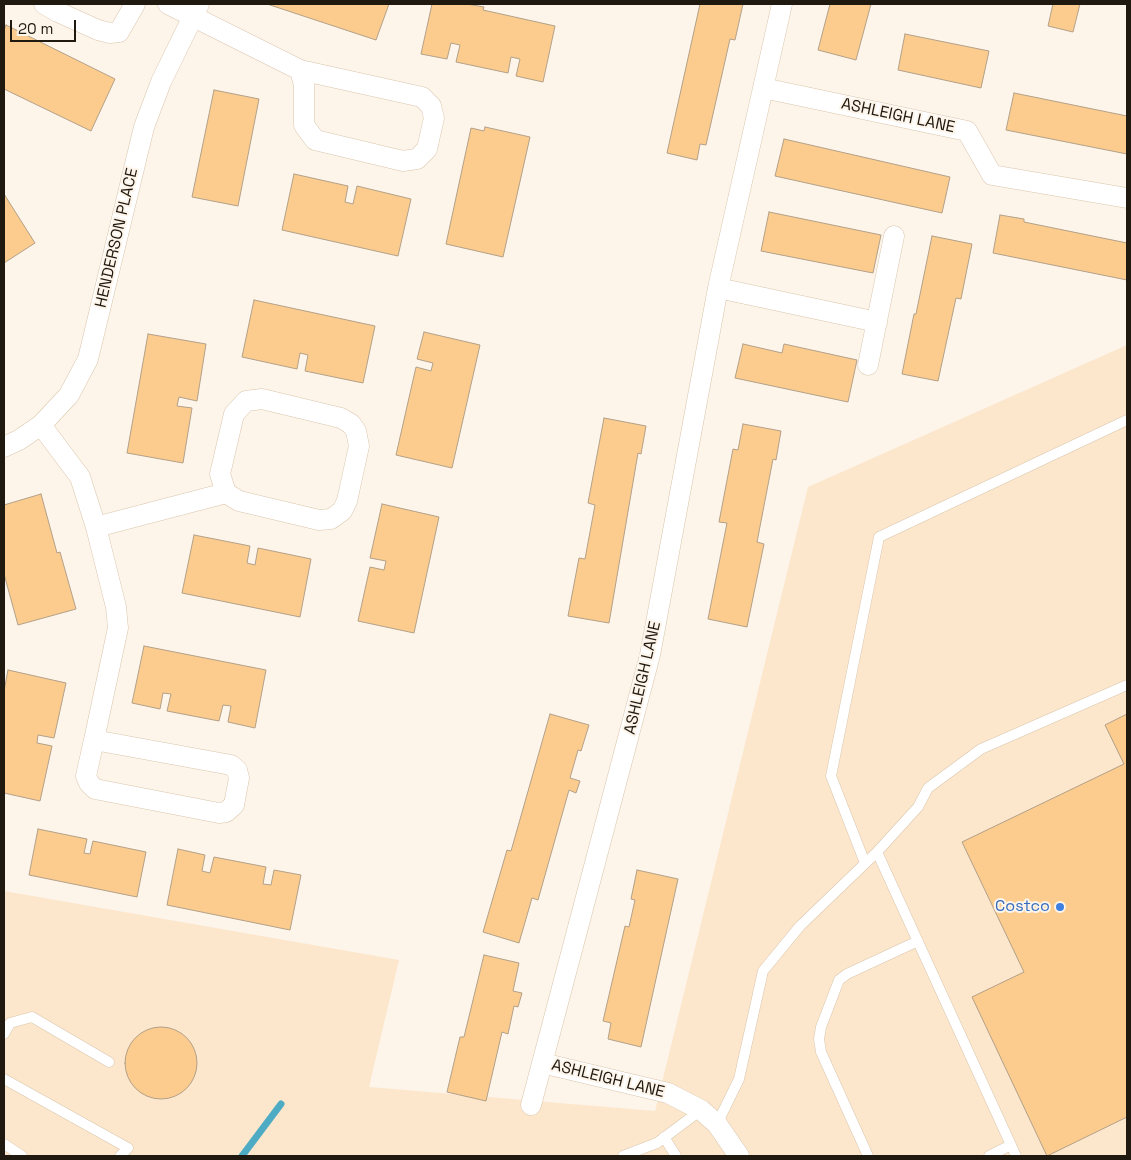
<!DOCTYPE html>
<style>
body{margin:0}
#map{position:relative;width:1131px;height:1160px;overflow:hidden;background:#fdf4ea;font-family:"Space Grotesk",sans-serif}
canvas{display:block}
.frame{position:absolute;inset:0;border:5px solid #201910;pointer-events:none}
.scale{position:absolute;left:10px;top:20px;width:66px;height:22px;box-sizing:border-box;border:2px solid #201910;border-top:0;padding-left:6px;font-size:15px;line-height:18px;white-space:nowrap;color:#201910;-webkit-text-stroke:4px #fdf4ea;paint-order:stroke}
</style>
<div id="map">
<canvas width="1131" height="1160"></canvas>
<div class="frame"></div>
<div class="scale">20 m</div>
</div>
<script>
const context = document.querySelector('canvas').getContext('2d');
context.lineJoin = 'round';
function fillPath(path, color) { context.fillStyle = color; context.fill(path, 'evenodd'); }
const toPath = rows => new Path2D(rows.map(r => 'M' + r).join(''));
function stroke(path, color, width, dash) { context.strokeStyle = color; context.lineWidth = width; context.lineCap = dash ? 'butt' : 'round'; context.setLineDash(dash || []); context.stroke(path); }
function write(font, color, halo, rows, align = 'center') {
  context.font = font + ' "Space Grotesk",sans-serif'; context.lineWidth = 4; context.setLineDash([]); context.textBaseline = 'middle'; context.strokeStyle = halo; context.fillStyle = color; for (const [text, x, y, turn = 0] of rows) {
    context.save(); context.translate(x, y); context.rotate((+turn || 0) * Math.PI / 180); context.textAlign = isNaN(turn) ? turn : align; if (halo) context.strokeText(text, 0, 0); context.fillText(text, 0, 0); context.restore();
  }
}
const built = toPath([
 [1127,345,1127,1156,4,1156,4,891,399,960,369,1087,655,1111,808,487]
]);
const stream = toPath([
 [242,1156,281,1104]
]);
const building = toPath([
 [267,4,389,4,376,40,267,4],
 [432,4,467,4,484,7,483,10,555,26,543,82,516,76,520,59,511,57,508,73,456,62,460,45,451,43,447,59,421,54,432,4],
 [700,4,743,4,735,40,730,39,706,145,700,144,697,160,667,153,700,4],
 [830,4,871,4,856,60,818,50,830,4],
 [1053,4,1080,4,1073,32,1048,26,1053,4],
 [6,25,115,79,91,131,4,89,4,30,6,25],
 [905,34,989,51,981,88,898,70,905,34],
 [214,90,259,99,238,206,192,197,214,90],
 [1014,93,1127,116,1127,154,1006,130,1014,93],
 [485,127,530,137,503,257,446,244,471,128,484,131,485,127],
 [784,139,950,177,942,213,775,176,784,139],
 [294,174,348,186,345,202,353,204,357,186,411,199,398,256,282,230,294,174],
 [4,194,35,243,4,263,4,194],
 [769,212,881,235,873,273,761,251,769,212],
 [1000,215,1024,219,1024,222,1127,243,1127,280,993,253,1000,215],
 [932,236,972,244,961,299,956,298,938,381,902,374,914,314,916,314,932,236],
 [254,300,375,326,363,383,305,371,308,355,300,353,297,369,242,357,254,300],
 [424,332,480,345,452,468,396,455,416,367,431,371,433,363,417,359,424,332],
 [148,334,206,344,197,401,179,397,177,406,192,408,183,463,127,453,148,334],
 [743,344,782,353,784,344,857,360,848,402,735,378,743,344],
 [604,418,646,426,641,454,638,453,609,623,568,616,579,558,585,559,595,505,588,503,604,418],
 [743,424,781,431,776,460,773,459,757,542,764,544,747,627,708,619,727,523,719,522,733,449,738,450,743,424],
 [41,494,57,553,60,552,76,609,18,625,4,574,4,505,41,494],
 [382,504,439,517,414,633,358,621,370,567,384,570,386,561,370,558,382,504],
 [194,535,250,546,247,563,255,565,258,548,311,559,300,617,182,593,194,535],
 [144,646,266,670,255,728,228,722,231,706,223,705,219,721,167,711,171,694,163,693,160,709,132,703,144,646],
 [8,670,66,683,54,738,38,735,37,743,52,746,40,801,4,793,4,691,8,670],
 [550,714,589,725,581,751,578,750,570,778,580,781,576,793,569,790,538,900,532,898,519,943,483,932,507,850,511,851,550,714],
 [1127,714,1127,1117,1047,1156,972,997,1024,972,962,842,1124,764,1105,725,1127,714],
 [38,829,87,839,84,853,90,854,93,841,146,852,137,897,29,875,38,829],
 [178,849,205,855,202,871,210,873,214,857,266,867,263,884,271,885,274,870,301,875,290,930,167,905,178,849],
 [637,870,678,879,641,1047,608,1039,611,1023,603,1021,625,926,629,927,635,900,631,899,637,870],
 [484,955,519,963,513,991,522,993,518,1007,514,1006,508,1034,502,1032,486,1101,447,1092,460,1037,464,1037,484,955],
 '125 1063a36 36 0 1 1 72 0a36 36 0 1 1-72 0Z'
]);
const service = toPath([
 [877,852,1016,1156],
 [865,863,831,776,879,537,1127,420],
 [4,1034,10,1023,32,1017,109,1062],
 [4,1079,128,1148,120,1156],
 [717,1124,739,1079,763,971,800,926,877,852,918,807,928,788,981,749,1127,685],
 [664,1137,676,1156],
 [4,1144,22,1156],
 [623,1156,657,1143,701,1110],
 [868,1156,821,1052,819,1039,821,1027,839,980,847,974,918,941],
 [989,1156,1011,1145]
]);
const minor = toPath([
 [44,4,58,12,98,30,110,33,119,32,135,4],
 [168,4,300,70],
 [300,70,422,97,431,106,434,118,427,149,417,159,403,161,315,140,304,125,304,85,300,70],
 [763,88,967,131,992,175,1127,198],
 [718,288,877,322],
 [868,365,894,236],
 [262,399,341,418,351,424,356,431,359,446,347,501,342,511,331,519,319,520,239,501,226,493,220,474,234,414,246,401,262,399],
 [41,425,80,477,96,527,116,607,118,628,94,740],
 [4,447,19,440,41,425,69,395,88,359,144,127,161,82,199,4],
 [96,527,226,493],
 [94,740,231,765,237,770,239,778,234,805,226,812,219,813,95,789,89,783,86,776,94,740],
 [542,1063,668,1093,701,1110,717,1124,739,1156],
 [531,1105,650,655,718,288,782,4]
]);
const markers = [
 [1060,907,5,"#3f7fe0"]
];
const streetNames = [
 ["ASHLEIGH LANE",898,116,12],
 ["HENDERSON PLACE",117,238,-77],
 ["ASHLEIGH LANE",643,678,-77],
 ["ASHLEIGH LANE",608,1079,14]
];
const shopNames = [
 ["Costco",1050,907]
];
fillPath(built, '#fce7cd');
stroke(stream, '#4eabc4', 7);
fillPath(building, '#fbcc8e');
stroke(building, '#b3a087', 1);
stroke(service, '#dac6ac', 11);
stroke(minor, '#dac6ac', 21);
stroke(service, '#fff', 10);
stroke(minor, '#fff', 20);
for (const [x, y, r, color] of markers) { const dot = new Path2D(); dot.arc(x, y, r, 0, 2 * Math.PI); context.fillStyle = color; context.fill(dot); stroke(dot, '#fdf4ea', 2); }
write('16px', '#201910', '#fdf4ea', streetNames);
write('16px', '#366cbe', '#fdf4ea', shopNames, 'right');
</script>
